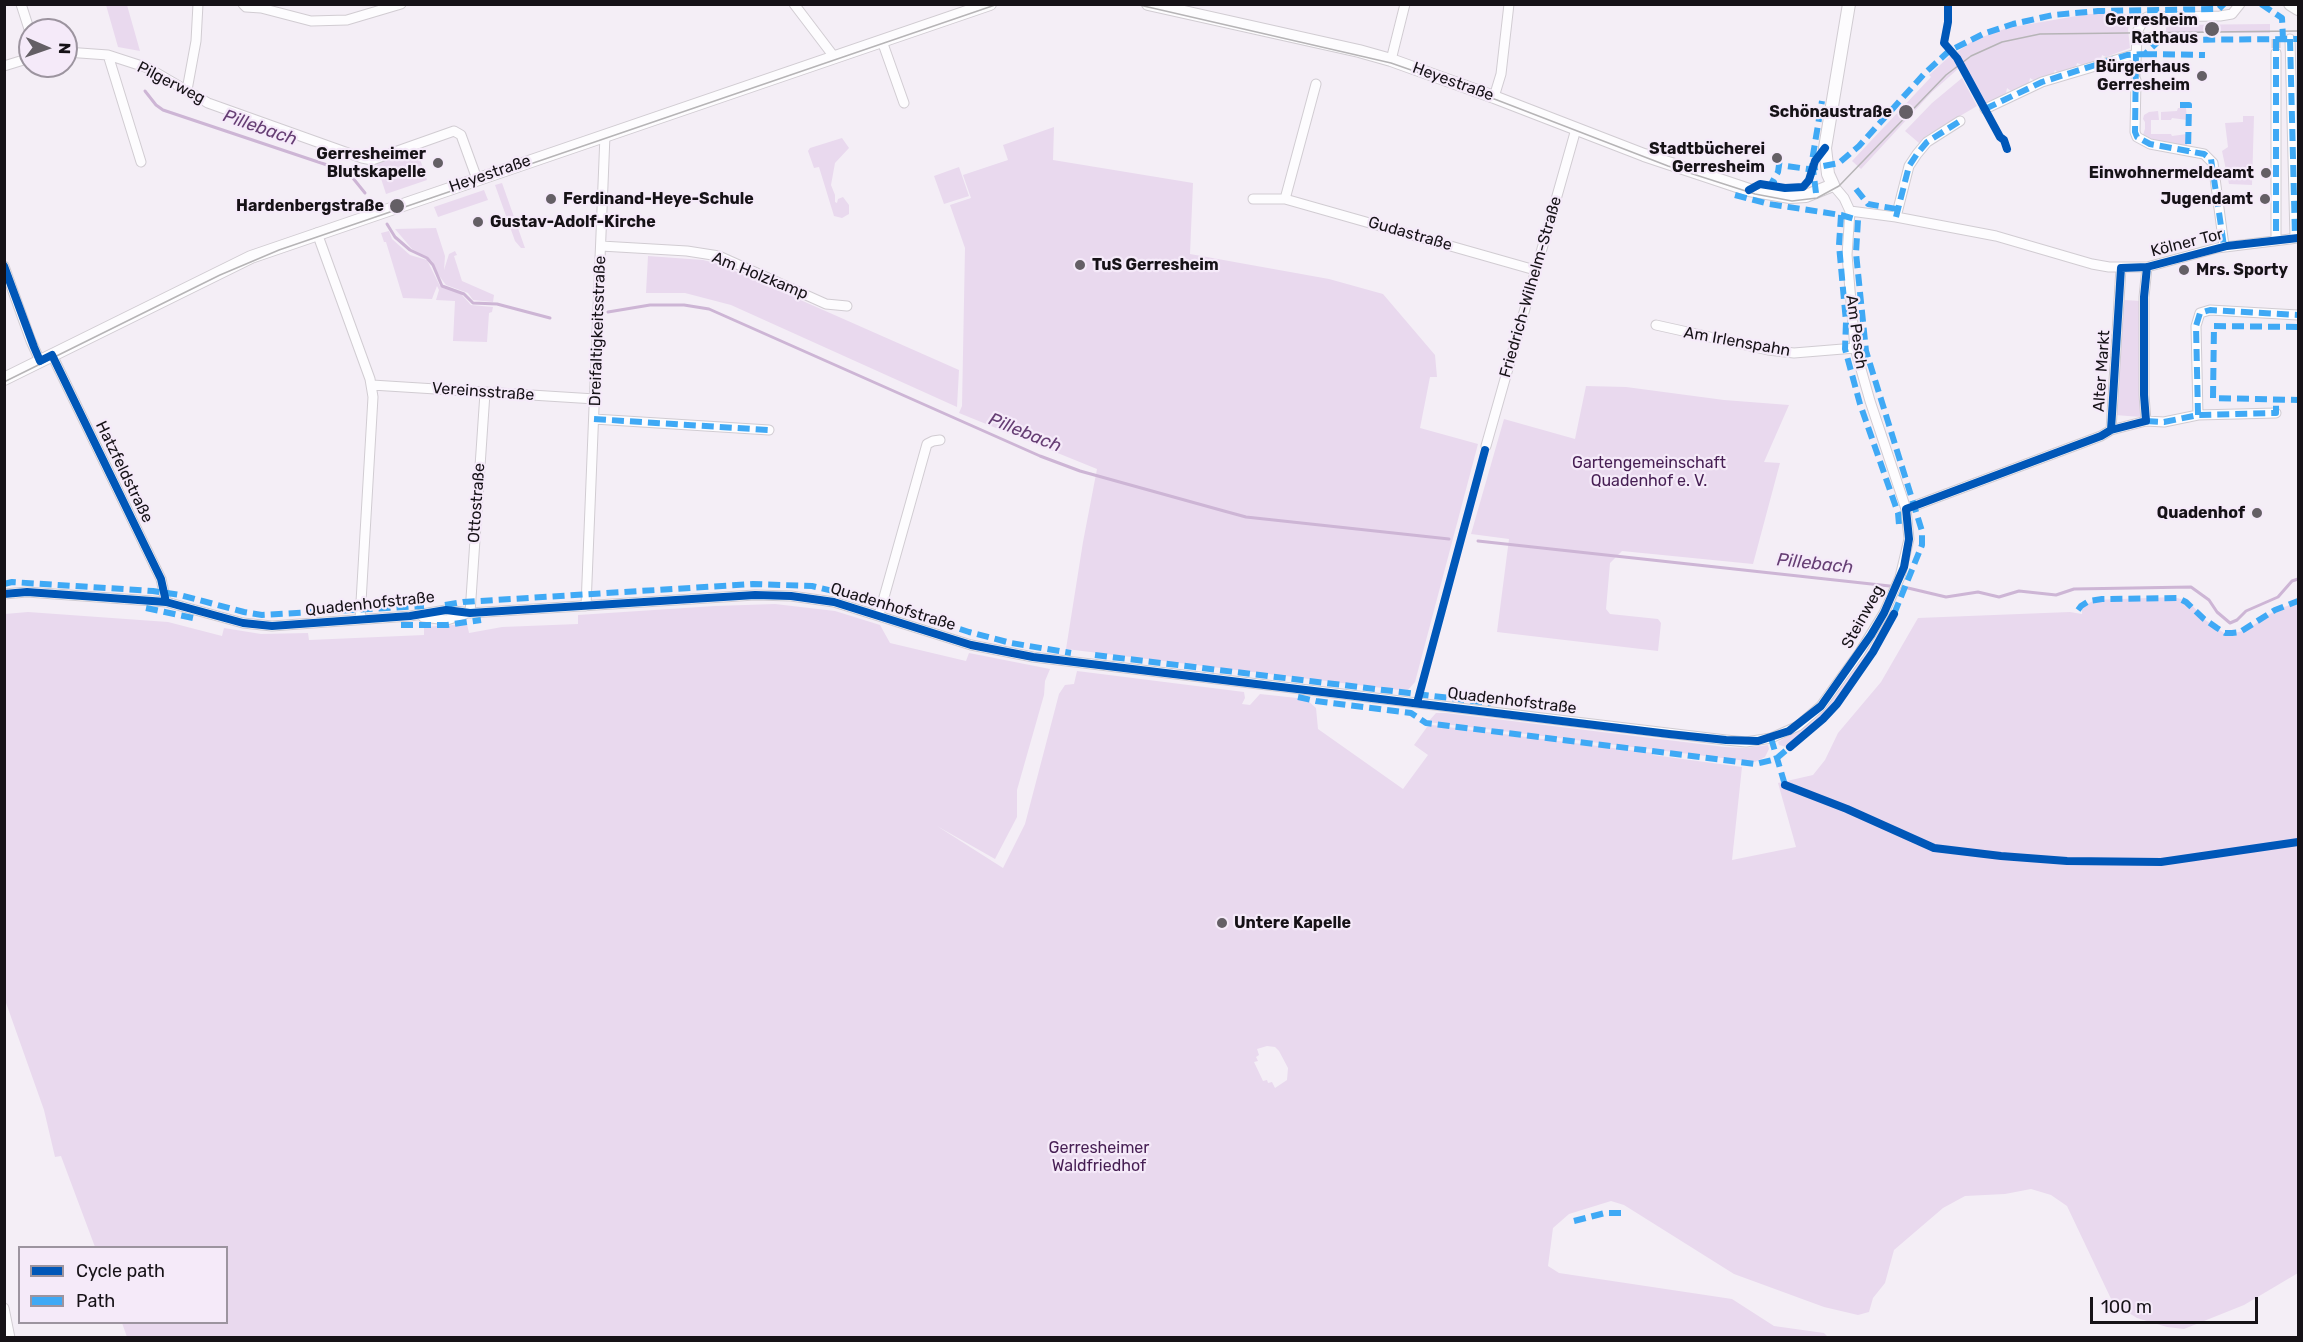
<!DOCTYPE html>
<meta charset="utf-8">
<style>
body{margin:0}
#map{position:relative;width:2303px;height:1342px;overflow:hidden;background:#f4eef6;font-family:Rubik,sans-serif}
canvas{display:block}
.frame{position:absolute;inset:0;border:6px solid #161217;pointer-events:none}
.legend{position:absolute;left:18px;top:1246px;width:210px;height:78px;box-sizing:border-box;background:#f5eaf9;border:2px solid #9c949f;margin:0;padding:8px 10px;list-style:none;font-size:18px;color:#161217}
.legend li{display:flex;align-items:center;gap:12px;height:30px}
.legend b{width:30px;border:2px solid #9c949f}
.north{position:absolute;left:18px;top:18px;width:60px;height:60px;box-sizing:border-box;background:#f5eaf9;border:2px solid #9c949f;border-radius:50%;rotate:92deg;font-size:16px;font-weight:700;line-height:24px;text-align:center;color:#161217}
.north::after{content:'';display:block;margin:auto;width:21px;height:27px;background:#645f65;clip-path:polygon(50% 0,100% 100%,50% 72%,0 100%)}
.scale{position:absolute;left:2090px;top:1297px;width:168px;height:27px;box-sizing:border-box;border:3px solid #161217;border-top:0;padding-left:8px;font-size:18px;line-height:21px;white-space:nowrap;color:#161217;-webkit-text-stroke:4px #f5eaf9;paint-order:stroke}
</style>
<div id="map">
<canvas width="2303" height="1342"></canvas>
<div class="frame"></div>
<ul class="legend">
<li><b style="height:8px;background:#0057b8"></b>Cycle path</li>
<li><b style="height:8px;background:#3fa9f5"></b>Path</li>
</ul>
<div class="north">N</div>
<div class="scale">100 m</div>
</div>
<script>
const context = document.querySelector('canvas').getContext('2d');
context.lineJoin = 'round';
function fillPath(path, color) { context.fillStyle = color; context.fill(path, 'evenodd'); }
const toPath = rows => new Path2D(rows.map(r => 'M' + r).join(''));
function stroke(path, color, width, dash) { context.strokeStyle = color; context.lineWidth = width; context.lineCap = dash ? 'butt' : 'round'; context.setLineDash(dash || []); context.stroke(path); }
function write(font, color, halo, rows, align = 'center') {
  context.font = font + ' Rubik,sans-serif'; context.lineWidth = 4.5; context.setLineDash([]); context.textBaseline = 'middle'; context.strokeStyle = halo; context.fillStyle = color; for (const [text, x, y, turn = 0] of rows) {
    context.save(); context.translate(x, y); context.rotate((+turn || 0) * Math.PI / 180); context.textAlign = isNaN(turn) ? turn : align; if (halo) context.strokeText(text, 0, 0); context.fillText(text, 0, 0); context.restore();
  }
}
const green = toPath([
 [106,5,127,5,140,51,118,47],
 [2088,14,2133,14,2128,29,2130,48,2106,57,2102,55,2101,59,2082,65,2077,63,2076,67,2058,73,2055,70,2053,75,2035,81,2030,78,2029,83,2011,91,2007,88,2006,93,1988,103,1984,102,1957,52,1974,40,2007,28],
 [2270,24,2270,33,2166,33,2166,25],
 [1951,55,1959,68,1932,92,1861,169,1852,161,1931,77,1929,75],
 [1962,78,1977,106,1926,136,1919,143,1905,131,1932,103],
 [2178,108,2186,108,2187,120,2172,118,2171,120,2161,120,2161,112,2177,111],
 [2158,111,2159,120,2151,120,2151,134,2171,134,2172,136,2187,134,2187,147,2146,139,2143,135,2145,129,2145,122,2143,119,2144,115,2149,112],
 [2243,116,2254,116,2252,185,2229,184,2222,151,2228,147,2225,123,2243,122],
 [1054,127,1053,160,1193,183,1190,254,1329,279,1383,294,1435,355,1437,377,1430,377,1420,428,1478,444,1415,682,1407,691,1066,649,1083,542,1097,469,959,413,962,406,965,248,950,205,971,198,963,175,1008,160,1003,145],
 [842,138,849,148,835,163,831,185,835,195,835,202,837,203,838,199,843,197,849,205,849,214,842,218,834,216,819,167,814,168,808,151,810,148],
 [417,150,427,180,386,194,376,163],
 [959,167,969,196,944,204,934,176],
 [502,183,525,248,521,248,515,241,495,185],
 [484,190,488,200,438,217,434,207],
 [436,228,445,256,444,270,449,254,455,251,457,255,454,256,462,281,494,295,493,302,473,300,468,293,446,285,437,273,432,261,412,249,395,229],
 [389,231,392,239,410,255,427,260,440,286,461,294,471,305,493,307,492,312,489,313,487,342,453,341,455,301,436,300,439,290,437,286,432,299,403,298,386,242,384,242,381,233],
 [648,256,703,260,719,264,959,370,957,407,731,305,685,293,646,293],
 [2124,300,2141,301,2141,417,2115,415],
 [1586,386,1626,387,1724,400,1789,405,1764,462,1780,463,1753,564,1622,551,1610,563,1606,609,1610,614,1658,619,1661,623,1658,651,1497,632,1509,539,1471,534,1504,419,1575,439],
 [2174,597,2184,600,2191,604,2204,619,2224,633,2231,634,2246,630,2276,610,2298,602,2298,1273,2244,1305,2184,1329,2167,1327,2137,1318,2113,1303,2067,1206,2051,1195,2031,1189,2005,1194,1965,1196,1943,1208,1894,1250,1885,1283,1873,1298,1869,1312,1858,1315,1824,1307,1734,1274,1624,1205,1611,1201,1569,1214,1553,1228,1548,1266,1559,1273,1732,1299,1774,1326,1824,1333,1828,1337,127,1337,122,1323,226,1322,226,1248,95,1247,61,1156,55,1157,44,1110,5,1000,5,614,28,612,168,622,222,636,224,628,261,634,308,633,309,640,424,635,424,627,467,624,469,633,502,627,578,624,578,615,715,606,775,604,835,611,880,625,890,643,966,661,969,653,1050,669,1045,681,1044,695,1017,790,1017,817,995,859,937,826,1003,868,1025,824,1059,694,1065,685,1074,684,1077,671,1244,692,1245,698,1242,704,1250,705,1260,694,1306,699,1316,708,1318,729,1403,789,1428,755,1414,745,1427,727,1432,725,1653,753,1653,755,1742,767,1732,860,1796,847,1778,783,1813,775,1825,760,1838,733,1881,682,1918,618,2070,612,2082,614,2082,607,2095,600],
 [1267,1046,1275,1047,1279,1051,1288,1068,1287,1080,1275,1088,1272,1082,1268,1083,1267,1080,1263,1081,1254,1062,1258,1061,1256,1057,1259,1055,1257,1049],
 [1885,621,1887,621,1870,652,1825,713,1786,747,1779,745,1778,742,1812,722,1826,708,1871,647],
 [1436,713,1446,713,1725,747,1746,748,1768,745,1769,749,1765,757,1755,762,1428,722]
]);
const stream = toPath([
 [145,91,156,105,163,110,348,172,365,193],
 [387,224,395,237,410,250,427,258,433,265,442,286,464,294,473,303,497,304,550,318],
 [608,312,650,305,684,305,709,309,1040,456,1080,471,1224,511,1246,517,1449,539],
 [1478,541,1908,588,1946,597,1978,592,1999,597,2019,591,2056,595,2074,589,2191,587,2209,600,2217,612,2230,623,2237,620,2246,611,2278,597,2292,581,2298,579]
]);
const streetTunnel = toPath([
 [2276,39,2276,53],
 [2136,80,2136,63]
]);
const street = toPath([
 [21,4,30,32],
 [243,4,246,7,261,8,311,21,347,20,401,4],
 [794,4,835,58],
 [2290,39,2295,238],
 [882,41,904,103],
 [66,52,108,55,148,68,208,103,362,158,372,160,454,131,461,135,477,179],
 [2276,53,2276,240],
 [108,55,141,162],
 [1391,60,1405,4],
 [2136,63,2137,32,2144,19,2147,17,2220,16,2232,14,2240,4],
 [4,66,30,58],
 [2136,80,2135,132,2137,137,2150,144,2204,154,2213,163,2224,246],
 [187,90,196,41,198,4],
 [1494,97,1501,74,1509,4],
 [1985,109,2042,82,2136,54],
 [1253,199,1285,199,1535,270],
 [1285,199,1316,84],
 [1850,211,1896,217,1996,236,2092,264,2109,267,2147,267,2217,248,2298,238],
 [1896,217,1909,166,1917,154,1927,142,1960,121],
 [317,233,370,379,373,397,360,619],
 [601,246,687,251,719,256,826,304,847,306],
 [4,266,31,341,40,361],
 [1656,325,1768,350,1794,353,1855,348],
 [52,355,161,579,166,602],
 [372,385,595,399],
 [2198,415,2196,326,2200,313,2210,310,2298,315],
 [594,419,769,430],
 [2146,421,2144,395,2144,297,2147,267],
 [2111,430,2121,268],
 [1486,446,1576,129],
 [1906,509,2101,436,2111,430,2146,421,2164,422,2198,415,2276,413],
 [4,594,27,592,166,602,243,623,272,626,410,616,446,610,470,613,755,595,791,596,834,602,971,645,1033,657,1726,740,1746,742,1771,738,1798,726,1821,706,1860,652,1884,613,1900,577,1909,539,1906,509,1870,401,1855,348,1847,255,1850,211,1844,198,1833,185],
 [586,606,605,135],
 [470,613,485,393],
 [879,615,927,444,933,441,940,440],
 [423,617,447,620,465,614],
 [4,1308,10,1338]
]);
const secondary = toPath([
 [1148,4,1359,51,1391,60,1494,97,1644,155,1749,190,1790,197,1806,196,1833,185,1828,174,1825,148,1849,4],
 [2290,4,2298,9],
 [4,379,251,257,990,4]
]);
const tram = toPath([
 [1135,4,1391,63,1497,100,1668,166,1755,194,1792,201,1817,198,1839,186,1946,75,1971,56,2002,42,2040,34,2298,31],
 [4,382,220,275,279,250,998,4]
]);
const quiet = toPath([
 [2261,4,2282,18,2283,39],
 [2276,39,2276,240],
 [2290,39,2295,238],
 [2136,54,2135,132,2137,137,2150,144,2204,154,2211,159,2224,246,2228,245],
 [2145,54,2205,55],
 [2180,105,2189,105,2188,151],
 [1985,109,2042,82,2127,55,2145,54,2160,40,2298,39],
 [1777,184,1771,184,1778,172,1779,165,1808,169,1839,163,1859,146,1925,73,1949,51,1983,34,2013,24,2053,15,2098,11,2219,9,2224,4],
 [1856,189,1868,204,1897,209],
 [1816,193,1812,161,1822,101],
 [1735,195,1769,204,1841,215,1858,220,1856,253,1866,351,1922,531,1922,545,1892,619],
 [1841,215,1839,245,1846,322,1845,349,1860,404,1898,513,1899,525],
 [1896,217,1909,166,1917,154,1927,142,1960,121],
 [2298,327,2214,326,2213,398,2298,400],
 [2198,415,2196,326,2200,313,2210,310,2298,315],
 [594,419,769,430],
 [2146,421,2164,422,2198,415,2276,413,2276,399],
 [4,584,12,582,153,591,180,595,244,612,262,615,424,606],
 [445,605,463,602,753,584,812,586,875,601,969,632,1011,643,1071,653],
 [146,608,193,618],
 [2078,610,2081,606,2089,601,2102,599,2178,598,2186,602,2204,619,2217,628,2225,633,2232,633,2240,632,2275,610,2298,601],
 [401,625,447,625,481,620],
 [1095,655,1491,703],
 [1298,697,1316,701,1411,713,1426,723,1756,764,1776,759,1792,745],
 [1771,738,1785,785,1788,786],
 [1574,1221,1605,1213,1626,1213]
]);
const cycleway = toPath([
 [1948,4,1948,22,1944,43,1957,58,2000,137,2004,140,2007,149],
 [1749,190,1760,184,1785,188,1803,187,1809,180,1815,161,1825,148],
 [4,266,34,347,40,361,52,355,161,579,166,602],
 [2111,430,2121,268,2147,267,2227,246,2298,238],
 [4,594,27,592,166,602,243,623,272,626,410,616,446,610,470,613,755,595,791,596,834,602,971,645,1033,657,1669,734,1726,740,1758,741,1789,731,1821,706,1871,635,1884,613,1904,567,1909,539,1906,509,2101,436,2111,430,2146,421,2144,395,2144,297,2147,267],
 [1417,703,1485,450],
 [1790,747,1823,719,1837,704,1873,652,1894,614],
 [1785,785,1847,809,1934,848,2001,856,2067,861,2161,862,2298,842]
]);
const markers = [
 [2212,29,8,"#645f65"],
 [2202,76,6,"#645f65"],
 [1906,112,8,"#645f65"],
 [1777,158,6,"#645f65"],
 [438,163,6,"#645f65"],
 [2266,173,6,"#645f65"],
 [551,199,6,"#645f65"],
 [2265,199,6,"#645f65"],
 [397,206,8,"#645f65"],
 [478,222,6,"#645f65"],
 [1080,265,6,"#645f65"],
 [2184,270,6,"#645f65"],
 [2257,513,6,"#645f65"],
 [1222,923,6,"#645f65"]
];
const poiNames = [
 ["Gerresheim",2198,20],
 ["Rathaus",2198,38],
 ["Bürgerhaus",2190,67],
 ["Gerresheim",2190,85],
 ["Schönaustraße",1892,112],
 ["Stadtbücherei",1765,149],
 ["Gerresheim",1765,167],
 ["Gerresheimer",426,154],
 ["Blutskapelle",426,172],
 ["Einwohnermeldeamt",2254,173],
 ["Ferdinand-Heye-Schule",563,199,"left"],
 ["Jugendamt",2253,199],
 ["Hardenbergstraße",384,206],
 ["Gustav-Adolf-Kirche",490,222,"left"],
 ["TuS Gerresheim",1092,265,"left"],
 ["Mrs. Sporty",2196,270,"left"],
 ["Quadenhof",2245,513],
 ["Untere Kapelle",1234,923,"left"]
];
const streetNames = [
 ["Heyestraße",1453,82,20],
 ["Pilgerweg",171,83,27],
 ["Heyestraße",490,174,-19],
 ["Gudastraße",1410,234,16],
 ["Kölner Tor",2187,243,-14],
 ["Am Holzkamp",760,276,22],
 ["Friedrich-Wilhelm-Straße",1531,287,-74],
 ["Dreifaltigkeitsstraße",598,331,-88],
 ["Am Pesch",1856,332,82],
 ["Am Irlenspahn",1737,342,10],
 ["Alter Markt",2102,371,-86],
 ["Vereinsstraße",483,392,4],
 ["Hatzfeldstraße",124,472,64],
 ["Ottostraße",477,503,-86],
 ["Quadenhofstraße",370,604,-6],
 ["Quadenhofstraße",893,607,17],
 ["Steinweg",1863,617,-61],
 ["Quadenhofstraße",1512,701,7]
];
const parkNames = [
 ["Gartengemeinschaft",1649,463],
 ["Quadenhof e. V.",1649,481],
 ["Gerresheimer",1099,1148],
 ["Waldfriedhof",1099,1166]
];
const waterNames = [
 ["Pillebach",260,128,19],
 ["Pillebach",1025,433,22],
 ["Pillebach",1815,564,6]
];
fillPath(green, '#e9d9ee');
stroke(stream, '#cdb5d5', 3);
stroke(streetTunnel, '#d3cdd5', 9, [9, 4.5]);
stroke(street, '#d1ccd2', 11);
stroke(secondary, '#d1ccd2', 14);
stroke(street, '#fdfcfe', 9);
stroke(secondary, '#fdfcfe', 12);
stroke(tram, '#b6b4b6', 1.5);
stroke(quiet, '#3fa9f5', 6, [12, 6]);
stroke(cycleway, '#0057b8', 8);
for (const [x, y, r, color] of markers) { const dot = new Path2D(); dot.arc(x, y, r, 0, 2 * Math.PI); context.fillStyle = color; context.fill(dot); stroke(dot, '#f5eaf9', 2); }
write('bold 16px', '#161217', '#f5eaf9', poiNames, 'right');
write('16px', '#161217', '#f5eaf9', streetNames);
write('16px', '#461e53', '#f5eaf9', parkNames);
write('italic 18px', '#663e74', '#f5eaf9', waterNames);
</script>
